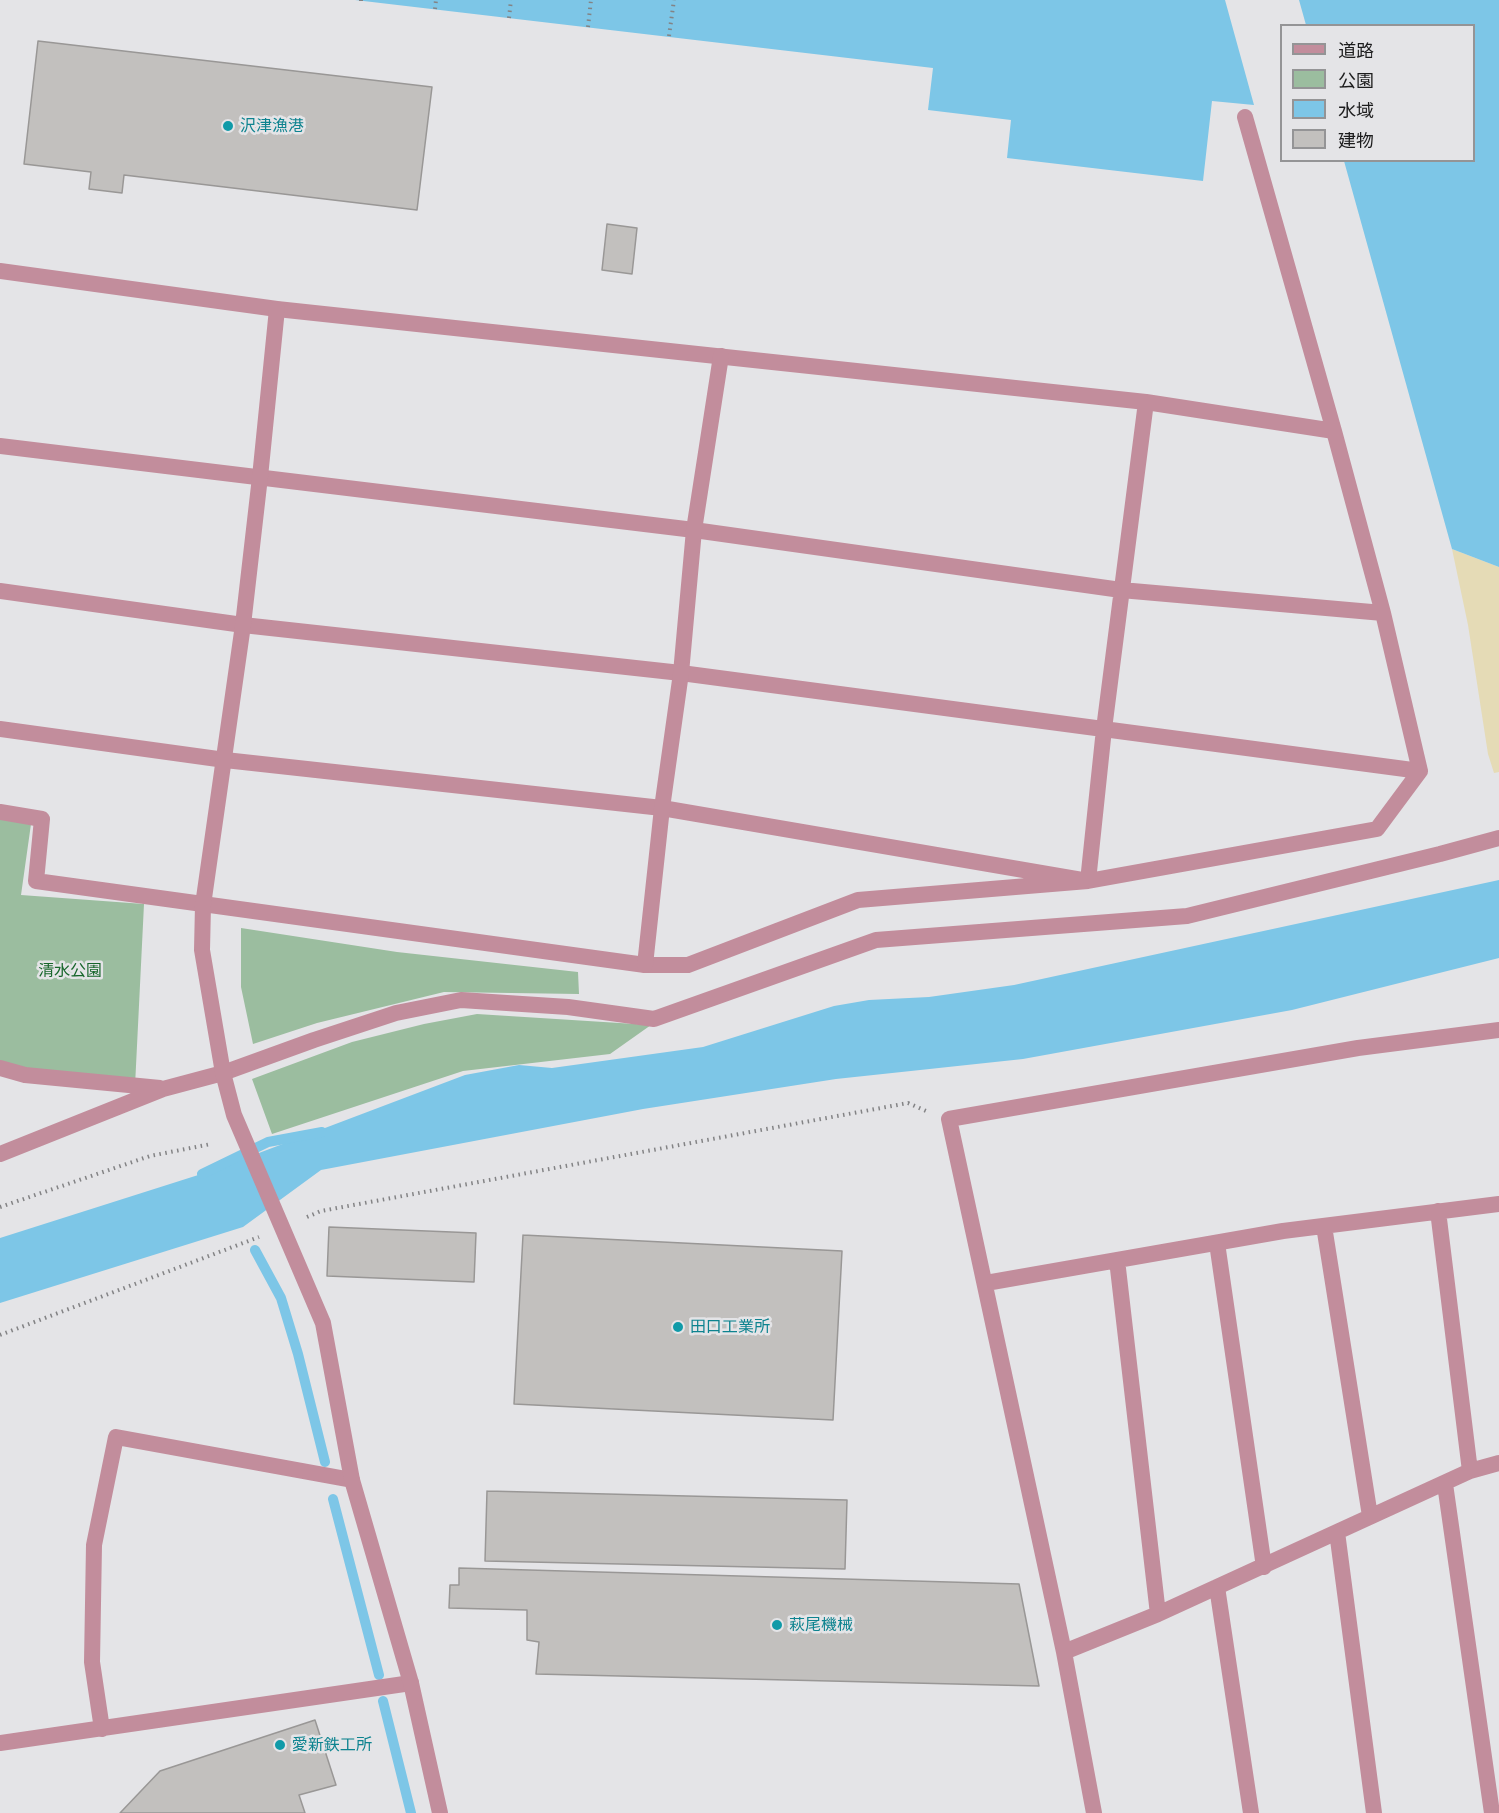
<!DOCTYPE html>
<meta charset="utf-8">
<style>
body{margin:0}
#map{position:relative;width:1499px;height:1813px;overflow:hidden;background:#e4e4e7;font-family:Quicksand,"Noto Sans JP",sans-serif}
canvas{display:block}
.legend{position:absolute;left:1280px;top:24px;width:195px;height:138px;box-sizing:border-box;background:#e4e4e7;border:2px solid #949496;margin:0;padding:8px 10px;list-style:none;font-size:18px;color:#1c1c1d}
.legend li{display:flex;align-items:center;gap:12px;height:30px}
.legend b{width:30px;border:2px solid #949496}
</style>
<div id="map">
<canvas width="1499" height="1813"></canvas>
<ul class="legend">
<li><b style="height:8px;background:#c28d9c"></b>道路</li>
<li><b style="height:16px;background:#9bbd9f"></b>公園</li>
<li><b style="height:16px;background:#7dc6e7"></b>水域</li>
<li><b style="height:16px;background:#c2c0be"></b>建物</li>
</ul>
</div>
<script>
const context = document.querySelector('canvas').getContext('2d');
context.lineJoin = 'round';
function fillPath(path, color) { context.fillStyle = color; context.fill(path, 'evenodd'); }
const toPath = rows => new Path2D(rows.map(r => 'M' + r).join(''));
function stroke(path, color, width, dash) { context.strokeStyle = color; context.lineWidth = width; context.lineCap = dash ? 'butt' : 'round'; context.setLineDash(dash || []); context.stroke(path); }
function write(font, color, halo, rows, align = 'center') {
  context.font = font + ' Quicksand,"Noto Sans JP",sans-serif'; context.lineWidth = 5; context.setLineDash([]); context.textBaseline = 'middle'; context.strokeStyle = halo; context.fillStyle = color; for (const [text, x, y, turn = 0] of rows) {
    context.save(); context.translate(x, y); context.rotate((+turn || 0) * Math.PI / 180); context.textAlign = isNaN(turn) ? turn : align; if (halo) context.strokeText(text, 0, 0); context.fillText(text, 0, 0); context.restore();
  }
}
const green = toPath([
 [0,819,31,824,21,895,144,904,135,1086,0,1068],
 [241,928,397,952,578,972,579,994,444,992,317,1023,253,1044,241,987],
 [477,1014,651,1025,610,1054,463,1071,272,1134,252,1079,352,1042,424,1024]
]);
const sand = toPath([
 [1452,549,1499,567,1499,772,1494,773,1488,754,1468,625]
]);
const water = toPath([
 [355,0,1225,0,1254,105,1212,101,1203,181,1007,158,1011,120,928,110,933,68],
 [1299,0,1499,0,1499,567,1452,549,1344,161,1474,160,1474,26,1306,25],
 [1499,880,1499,958,1292,1010,1023,1059,836,1079,643,1109,321,1170,243,1227,0,1303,0,1238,214,1170,465,1075,519,1065,552,1068,703,1047,834,1006,869,1000,929,997,1014,985]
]);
const stream = toPath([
 [202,1174,268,1142,322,1132],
 [255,1250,281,1298,298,1354,325,1462],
 [333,1499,379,1675],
 [383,1701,411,1813]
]);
const building = toPath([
 [38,41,432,87,417,210,124,175,122,193,89,189,91,172,24,164,38,41],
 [607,224,637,228,632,274,602,270,607,224],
 [329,1227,476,1233,474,1282,327,1276,329,1227],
 [523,1235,842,1251,833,1420,514,1404,523,1235],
 [487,1491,847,1500,845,1569,485,1561,487,1491],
 [459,1568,1019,1584,1039,1686,536,1674,539,1642,527,1640,527,1610,449,1608,450,1585,459,1585,459,1568],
 [315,1720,336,1785,299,1795,305,1813,120,1813,160,1771,315,1720]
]);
const path = toPath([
 [361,1,361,0],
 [435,9,436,0],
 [509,18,511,0],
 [588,27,591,0],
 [669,36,674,0],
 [0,1207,150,1156,211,1144],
 [307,1217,321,1211,908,1103,926,1111],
 [0,1335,259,1237]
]);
const minor = toPath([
 [0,271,277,309,1146,402,1334,431],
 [0,446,694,530,1121,590,1383,613],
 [0,591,243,625,681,673,1420,771],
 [0,729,225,760,662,808,1088,881,1104,729,1146,402],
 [0,812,42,819,36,881,645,965,688,965,858,900,1088,881,1377,829,1420,771,1383,613,1334,431,1245,117],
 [0,1068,25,1075,160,1088],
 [0,1154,163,1089,223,1073,314,1040,396,1013,461,1000,568,1007,654,1019,876,940,1187,916,1440,854,1499,838],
 [1438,1211,1470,1471],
 [1324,1226,1370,1516],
 [1217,1243,1264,1567],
 [1117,1260,1158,1614],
 [986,1283,1283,1231,1499,1204],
 [1445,1484,1492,1813],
 [1337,1532,1374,1813],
 [1217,1587,1251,1813],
 [1064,1652,1158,1614,1470,1471,1499,1463],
 [102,1729,92,1662,94,1545,116,1437,352,1480],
 [0,1743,411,1683],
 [1094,1813,1064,1652,949,1119,1358,1048,1499,1030]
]);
const tertiary = toPath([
 [277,309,260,477,243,625,203,905,202,950,223,1073,234,1115,323,1323,352,1480,411,1683,440,1813],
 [645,965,662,808,681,673,694,530,721,356]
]);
const markers = [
 [228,126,6,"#0f9aa8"],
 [678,1327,6,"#0f9aa8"],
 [777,1625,6,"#0f9aa8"],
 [280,1745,6,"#0f9aa8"]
];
const cultureNames = [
 ["沢津漁港",240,126],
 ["田口工業所",690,1327],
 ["萩尾機械",789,1625],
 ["愛新鉄工所",292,1745]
];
const parkNames = [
 ["清水公園",70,971]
];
fillPath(green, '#9bbd9f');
fillPath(sand, '#e5dbb6');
fillPath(water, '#7dc6e7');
stroke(stream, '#7dc6e7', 10);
fillPath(building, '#c2c0be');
stroke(building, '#999796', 1.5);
stroke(path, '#838385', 4, [1.5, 4.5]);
stroke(minor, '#c28d9c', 16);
stroke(tertiary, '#c28d9c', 16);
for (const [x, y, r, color] of markers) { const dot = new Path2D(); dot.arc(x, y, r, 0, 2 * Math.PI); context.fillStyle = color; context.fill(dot); stroke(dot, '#e4e4e7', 2); }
write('16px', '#0d838f', '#e4e4e7', cultureNames, 'left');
write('16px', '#18662c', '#e4e4e7', parkNames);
</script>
